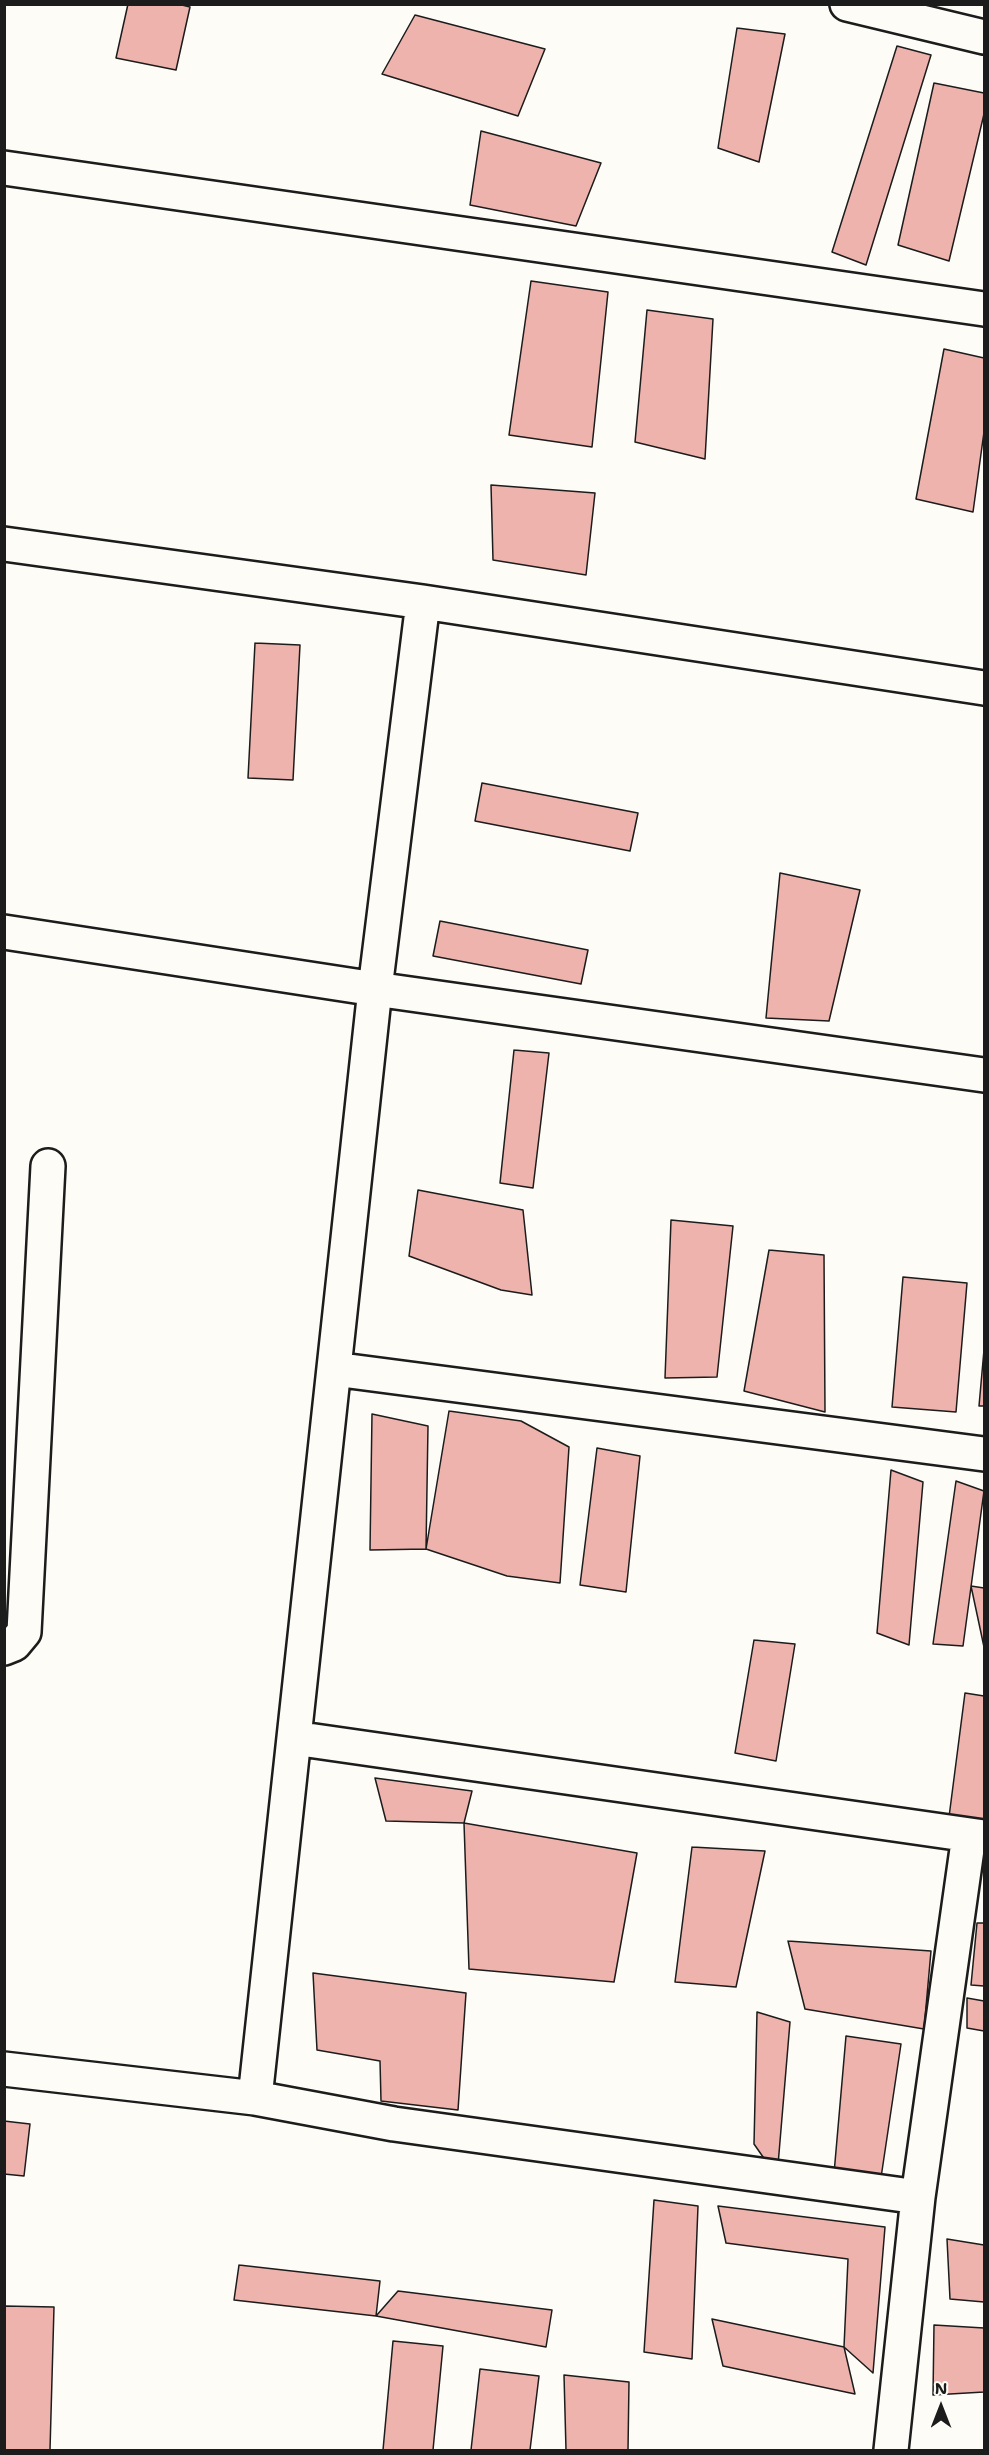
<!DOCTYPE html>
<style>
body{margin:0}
#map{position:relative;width:989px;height:2455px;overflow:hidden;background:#fdfcf7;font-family:"Shantell Sans",sans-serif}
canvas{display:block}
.frame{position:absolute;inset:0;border:6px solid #1c1c1c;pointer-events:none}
.north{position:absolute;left:911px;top:2377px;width:60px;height:60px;-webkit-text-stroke:4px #fdfcf7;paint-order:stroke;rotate:0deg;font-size:16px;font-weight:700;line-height:24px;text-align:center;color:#1c1c1c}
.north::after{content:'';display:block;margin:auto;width:21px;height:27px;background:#1c1c1c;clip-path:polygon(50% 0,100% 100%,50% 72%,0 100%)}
</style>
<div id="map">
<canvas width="989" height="2455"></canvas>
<div class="frame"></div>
<div class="north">N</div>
</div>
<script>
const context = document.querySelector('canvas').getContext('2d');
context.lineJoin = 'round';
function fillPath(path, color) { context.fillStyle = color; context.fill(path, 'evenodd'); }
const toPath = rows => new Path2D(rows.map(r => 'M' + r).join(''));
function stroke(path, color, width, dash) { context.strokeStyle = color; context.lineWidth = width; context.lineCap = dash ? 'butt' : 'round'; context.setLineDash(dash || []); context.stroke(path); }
const building = toPath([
 [128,4,178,4,190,7,176,70,116,58,128,4],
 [415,15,545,49,518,116,382,74,415,15],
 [737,28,785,34,759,162,718,148,737,28],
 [897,46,931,55,866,265,832,252,897,46],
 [934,83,984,93,984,114,949,261,898,245,934,83],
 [481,131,601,163,576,226,470,205,481,131],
 [531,281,608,292,592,447,509,435,531,281],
 [647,310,713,319,705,459,635,442,647,310],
 [944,349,984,358,984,432,973,512,916,499,944,349],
 [491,485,595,493,586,575,493,560,491,485],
 [255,643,300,645,293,780,248,778,255,643],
 [482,783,638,813,630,851,475,821,482,783],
 [780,873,860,890,829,1021,766,1018,780,873],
 [440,921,588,950,581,984,433,956,440,921],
 [514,1050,549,1053,533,1188,500,1183,514,1050],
 [418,1190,523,1210,532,1295,501,1290,409,1256,418,1190],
 [671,1220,733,1226,717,1377,665,1378,671,1220],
 [769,1250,824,1255,825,1412,744,1391,769,1250],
 [903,1277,967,1283,956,1412,892,1407,903,1277],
 [984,1350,984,1406,979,1406,984,1350],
 [449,1411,521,1421,569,1447,560,1583,507,1576,426,1549,449,1411],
 [372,1414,428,1426,426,1549,370,1550,372,1414],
 [597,1448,640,1456,626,1592,580,1585,597,1448],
 [891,1470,923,1482,909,1645,877,1633,891,1470],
 [956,1481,984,1491,963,1646,933,1644,956,1481],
 [971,1586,984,1588,984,1647,971,1586],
 [754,1640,795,1644,776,1761,735,1753,754,1640],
 [965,1693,984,1696,984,1823,949,1817,965,1693],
 [375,1778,472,1791,464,1823,386,1821,375,1778],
 [464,1823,637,1853,614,1982,469,1969,464,1823],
 [692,1847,765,1851,736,1987,675,1982,692,1847],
 [977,1923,984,1923,984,1986,971,1985,977,1923],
 [788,1941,931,1951,924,2029,805,2009,788,1941],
 [313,1973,466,1993,458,2110,381,2101,380,2061,317,2050,313,1973],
 [967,1998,984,2001,984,2031,967,2028,967,1998],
 [757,2012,790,2022,777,2177,754,2144,757,2012],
 [846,2036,901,2044,879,2191,833,2185,846,2036],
 [4,2121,30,2124,24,2176,4,2174,4,2121],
 [654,2200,698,2206,692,2359,644,2352,654,2200],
 [718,2206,885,2227,873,2373,844,2347,848,2259,726,2243,718,2206],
 [947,2239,984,2245,984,2302,950,2299,947,2239],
 [239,2265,380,2281,376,2316,234,2300,239,2265],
 [398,2291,552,2310,546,2347,376,2316,398,2291],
 [4,2306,54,2307,50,2450,4,2450,4,2306],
 [712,2319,844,2347,855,2394,723,2366,712,2319],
 [934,2325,984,2328,984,2392,933,2395,934,2325],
 [393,2341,443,2346,433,2450,383,2450,393,2341],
 [480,2369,539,2376,530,2450,471,2450,480,2369],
 [564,2375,629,2382,628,2450,566,2450,564,2375]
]);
const minor = toPath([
 [847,4,984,37],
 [4,168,984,309],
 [4,544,423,602,984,688],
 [4,932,375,989,984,1075],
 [334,1369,984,1454],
 [4,1648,14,1644,24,1632,48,1166],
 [294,1738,984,1837],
 [4,2069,255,2098,394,2124,918,2197],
 [255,2098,375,989,423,602],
 [891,2450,918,2197,969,1835]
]);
fillPath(building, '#eeb3ad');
stroke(building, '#1c1c1c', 1.5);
stroke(minor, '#1c1c1c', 38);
stroke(minor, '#fdfcf7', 33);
</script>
